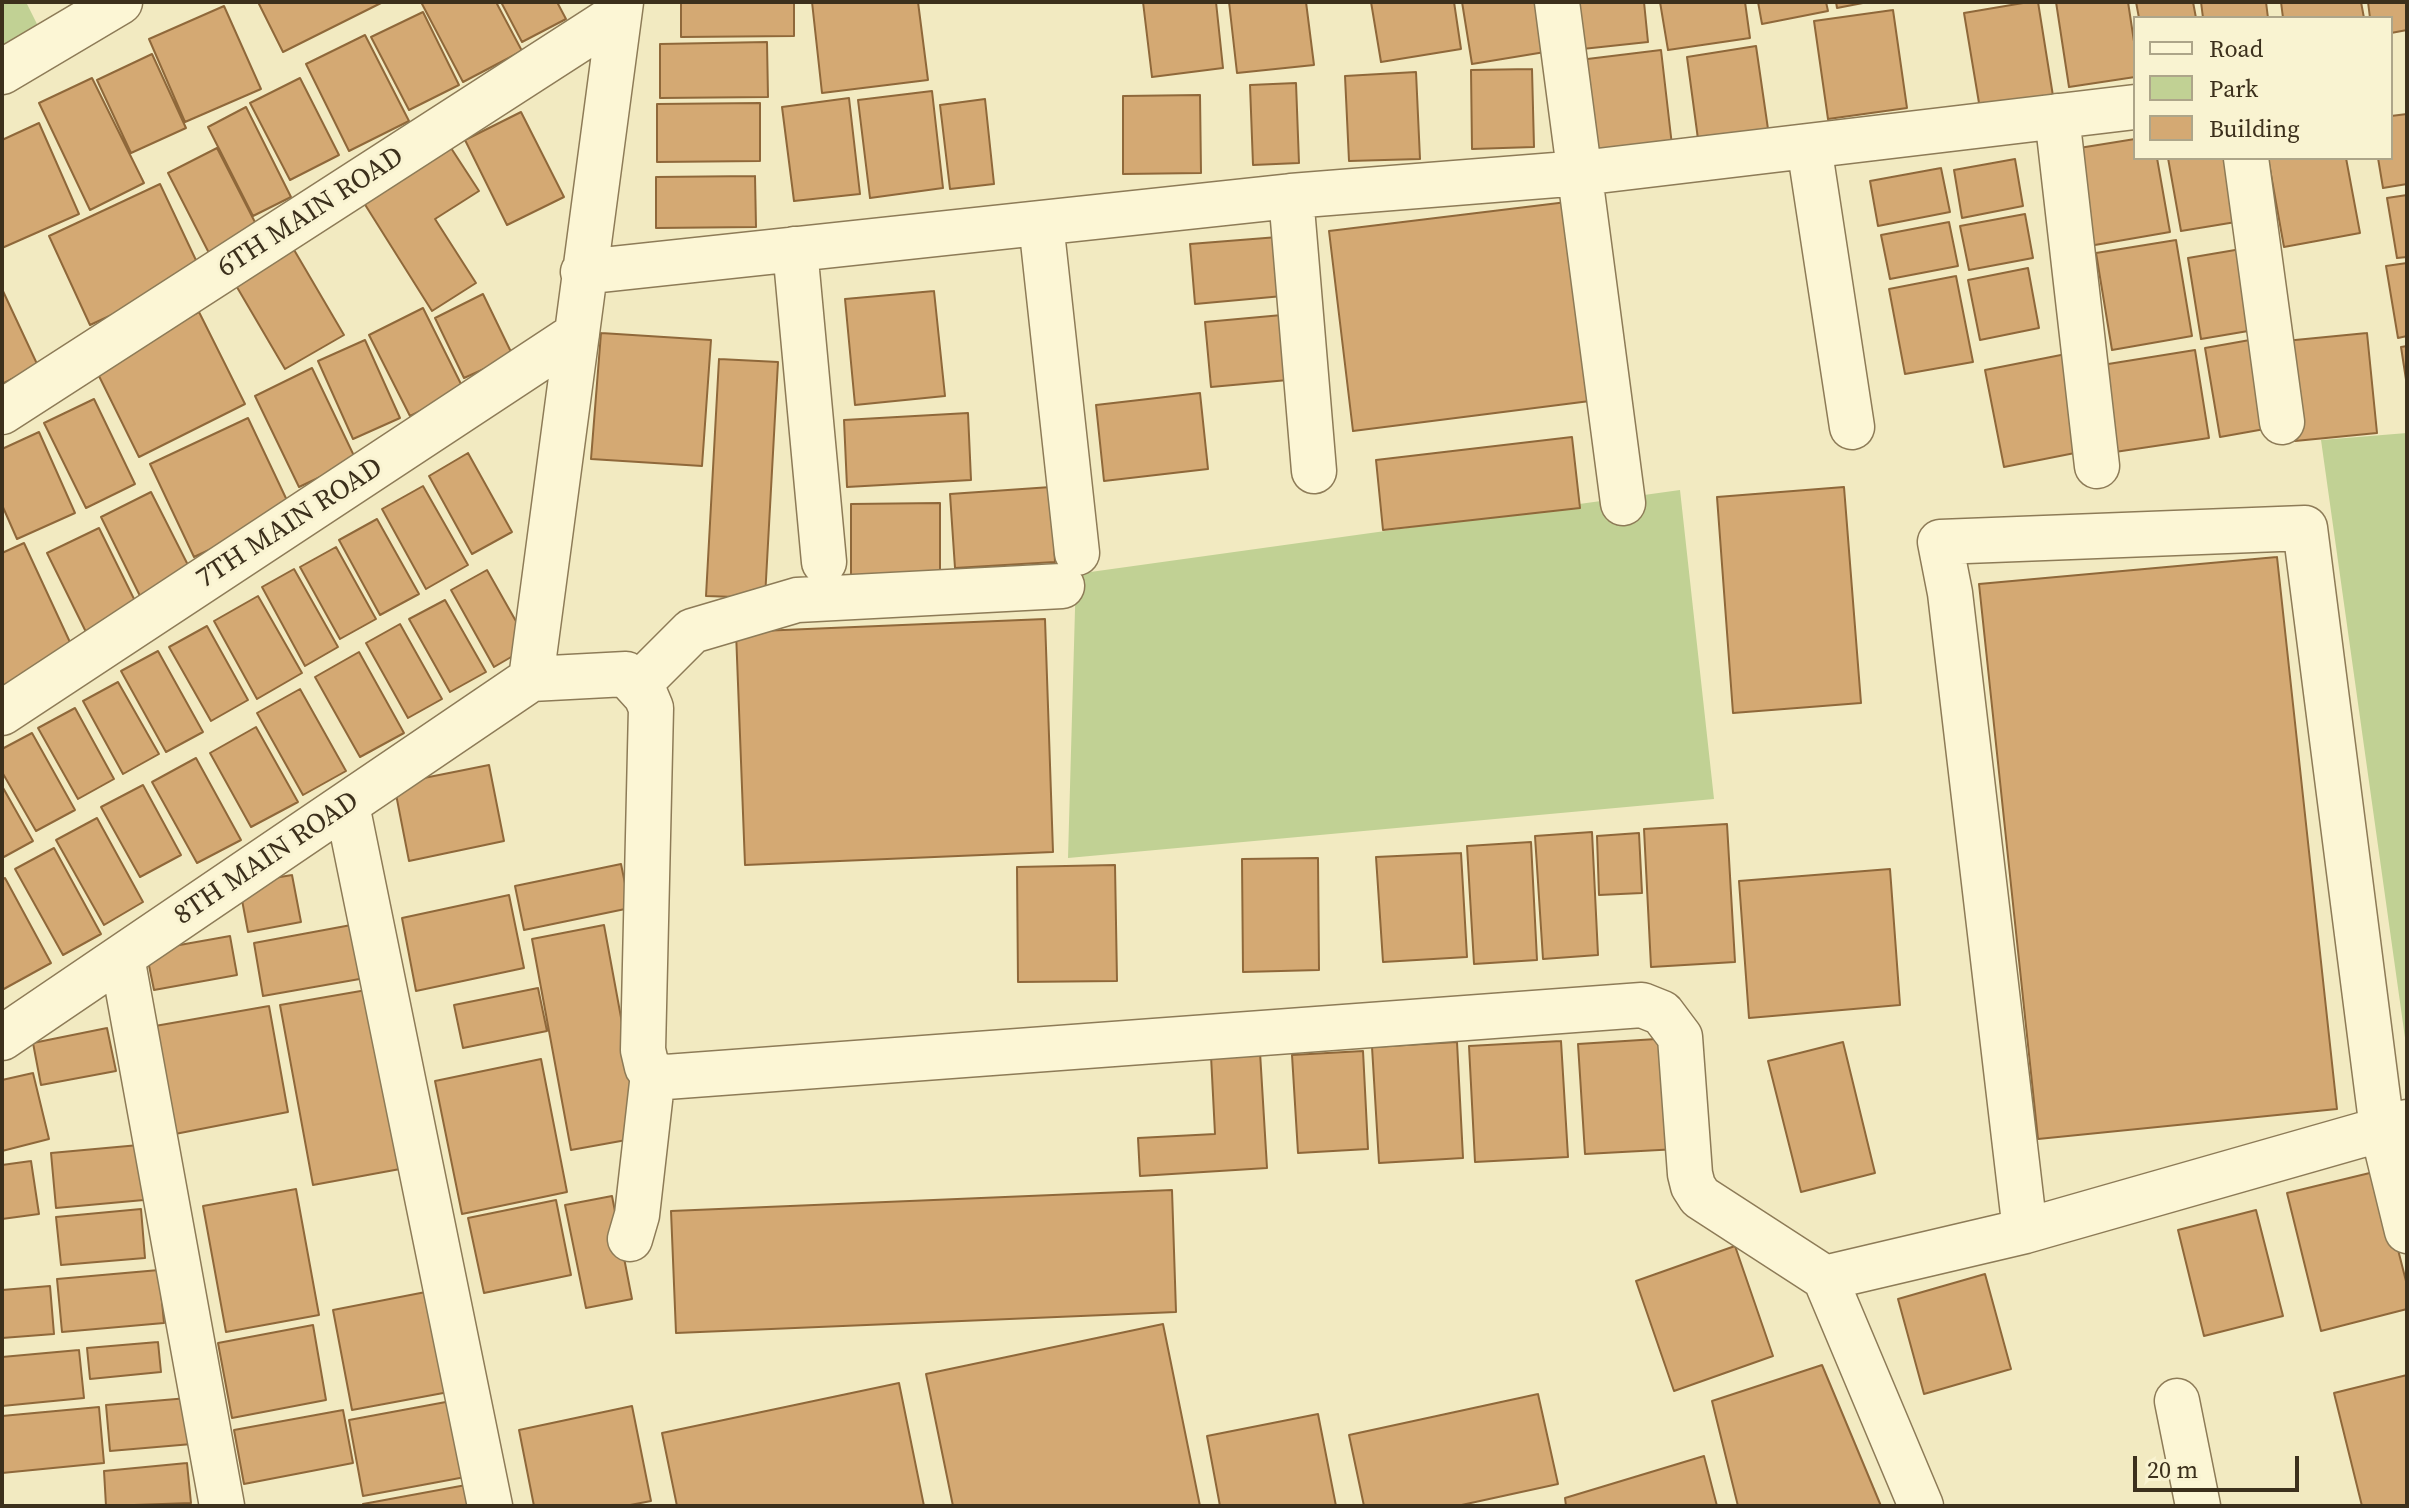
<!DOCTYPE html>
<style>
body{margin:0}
#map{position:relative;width:2409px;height:1508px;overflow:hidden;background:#f2eac1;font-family:"Source Serif 4",serif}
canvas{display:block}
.frame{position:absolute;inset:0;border:4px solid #3c301c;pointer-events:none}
.legend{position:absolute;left:2133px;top:16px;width:260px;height:144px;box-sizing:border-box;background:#f9f3d1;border:2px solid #ada589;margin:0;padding:10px 14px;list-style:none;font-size:24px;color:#3c301c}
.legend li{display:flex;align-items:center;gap:16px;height:40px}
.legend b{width:40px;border:2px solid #ada589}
.scale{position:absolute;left:2133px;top:1456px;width:166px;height:36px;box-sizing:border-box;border:4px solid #3c301c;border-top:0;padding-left:10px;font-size:24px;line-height:28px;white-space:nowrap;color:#3c301c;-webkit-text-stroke:6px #f9f3d1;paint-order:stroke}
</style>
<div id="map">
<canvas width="2409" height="1508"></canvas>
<div class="frame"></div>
<ul class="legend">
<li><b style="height:10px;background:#fcf6d5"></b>Road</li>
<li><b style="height:22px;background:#c1d194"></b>Park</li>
<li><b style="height:22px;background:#d4a973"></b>Building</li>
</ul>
<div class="scale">20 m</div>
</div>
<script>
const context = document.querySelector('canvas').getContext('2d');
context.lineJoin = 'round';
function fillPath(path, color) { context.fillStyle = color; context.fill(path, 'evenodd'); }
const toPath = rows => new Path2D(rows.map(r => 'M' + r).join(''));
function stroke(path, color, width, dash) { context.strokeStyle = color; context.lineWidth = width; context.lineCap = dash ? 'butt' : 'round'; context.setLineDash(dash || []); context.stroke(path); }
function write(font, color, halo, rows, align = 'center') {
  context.font = font + ' "Source Serif 4",serif'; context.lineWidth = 6; context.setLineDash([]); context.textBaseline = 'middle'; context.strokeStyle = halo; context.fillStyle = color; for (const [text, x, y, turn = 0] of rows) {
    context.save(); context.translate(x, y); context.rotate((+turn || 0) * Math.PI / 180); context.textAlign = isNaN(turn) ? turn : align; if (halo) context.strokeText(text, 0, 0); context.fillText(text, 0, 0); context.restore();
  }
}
const green = toPath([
 [2,2,26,2,39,28,2,52],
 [2407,433,2407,1052,2321,440],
 [1680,490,1714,799,1068,858,1076,574]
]);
const building = toPath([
 [258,2,383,2,283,52,258,2],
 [421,2,496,2,522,51,463,82,421,2],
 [501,2,557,2,566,19,522,42,501,2],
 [681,2,794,2,794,36,681,37,681,2],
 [812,2,918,2,928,80,822,93,812,2],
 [1143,2,1216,2,1223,68,1152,77,1143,2],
 [1229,2,1306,2,1314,65,1237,73,1229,2],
 [1371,2,1454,2,1461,49,1381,62,1371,2],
 [1462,2,1536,2,1545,52,1472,64,1462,2],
 [1568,2,1644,2,1648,42,1573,50,1568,2],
 [1660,2,1745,2,1750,38,1668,50,1660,2],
 [1758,2,1826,2,1828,11,1762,24,1758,2],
 [1836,2,1868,2,1837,8,1836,2],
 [2029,2,2038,2,2053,96,1980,109,1964,13,2029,2],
 [2056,2,2128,2,2135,48,2135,77,2069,87,2056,2],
 [2136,2,2193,2,2196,18,2139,18,2136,2],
 [2201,2,2266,2,2268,18,2203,18,2201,2],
 [2281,2,2361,2,2364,18,2283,18,2281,2],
 [2368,2,2407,2,2407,30,2391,33,2391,18,2370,18,2368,2],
 [224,6,261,89,185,122,149,39,224,6],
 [1893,10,1907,108,1828,119,1814,21,1893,10],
 [423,12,459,85,409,110,371,37,423,12],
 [365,35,409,121,349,151,306,64,365,35],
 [767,42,768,97,660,98,660,44,767,42],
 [1756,46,1768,129,1698,139,1687,57,1756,46],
 [1661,50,1673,154,1584,164,1571,61,1661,50],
 [152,54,186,128,131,153,97,80,152,54],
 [1532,69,1534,147,1472,149,1471,70,1532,69],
 [1416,72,1420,159,1349,161,1345,76,1416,72],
 [92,78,144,183,90,210,39,103,92,78],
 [300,78,339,155,290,180,250,103,300,78],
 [1296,83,1299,163,1253,165,1250,85,1296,83],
 [932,91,943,188,870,198,858,100,932,91],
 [1200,95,1201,173,1123,174,1123,96,1200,95],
 [849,98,860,194,794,201,782,107,849,98],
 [985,99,994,184,950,189,940,105,985,99],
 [760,103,760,161,657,162,657,104,760,103],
 [246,107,291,197,253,216,208,127,246,107],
 [521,112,564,197,507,225,465,140,521,112],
 [2407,114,2407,184,2383,188,2378,158,2391,158,2391,116,2407,114],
 [39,123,79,214,2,248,2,140,39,123],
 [2135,139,2135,158,2157,158,2170,232,2089,246,2073,149,2135,139],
 [217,148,260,232,211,257,168,173,217,148],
 [451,148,479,191,435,219,476,283,432,311,364,203,451,148],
 [2168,158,2238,158,2248,220,2181,231,2168,158],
 [2268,158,2346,158,2360,233,2284,247,2268,158],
 [2015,159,2023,206,1962,218,1954,170,2015,159],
 [1941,168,1950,212,1878,226,1870,181,1941,168],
 [755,176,756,227,656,228,656,177,755,176],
 [160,184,202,273,90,325,49,236,160,184],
 [2407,195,2407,257,2397,258,2387,198,2407,195],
 [1567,202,1590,401,1353,431,1329,231,1567,202],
 [2025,214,2033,258,1969,270,1960,226,2025,214],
 [1949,222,1958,266,1890,279,1881,235,1949,222],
 [1278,237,1283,296,1195,304,1190,244,1278,237],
 [2176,240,2192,336,2112,350,2096,253,2176,240],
 [290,243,344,335,285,369,231,277,290,243],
 [2247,248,2260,329,2201,339,2188,258,2247,248],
 [2407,263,2407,336,2398,338,2386,266,2407,263],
 [2028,268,2039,328,1980,340,1968,280,2028,268],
 [1956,276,1973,362,1905,374,1889,289,1956,276],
 [2,289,38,366,2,384,2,289],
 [934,291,945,396,855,405,845,299,934,291],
 [483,294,513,356,464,378,435,318,483,294],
 [423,308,464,390,410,416,369,335,423,308],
 [199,312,245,404,139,457,94,366,199,312],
 [1293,314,1299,379,1211,387,1205,322,1293,314],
 [601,333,711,340,702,466,591,459,601,333],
 [2367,333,2377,433,2295,441,2285,341,2367,333],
 [2261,338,2276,427,2220,437,2205,348,2261,338],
 [365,340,400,418,353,439,318,361,365,340],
 [2407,346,2407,386,2401,347,2407,346],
 [2195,350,2209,438,2115,452,2102,365,2195,350],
 [2066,354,2085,451,2004,467,1985,370,2066,354],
 [719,359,778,362,765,598,706,596,719,359],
 [312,368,356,460,299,487,255,396,312,368],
 [1200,393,1208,469,1104,481,1096,405,1200,393],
 [94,399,135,484,86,508,44,423,94,399],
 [968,413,971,480,847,487,844,420,968,413],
 [248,418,292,511,194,557,150,464,248,418],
 [39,432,75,513,17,539,2,505,2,449,39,432],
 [1572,437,1580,508,1383,530,1376,460,1572,437],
 [468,453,512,532,472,554,429,476,468,453],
 [423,486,468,565,426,589,382,509,423,486],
 [1051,487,1055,562,955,568,950,494,1051,487],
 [1844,487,1861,703,1733,713,1717,497,1844,487],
 [151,492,191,571,141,598,101,517,151,492],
 [940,503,940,576,851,576,851,504,940,503],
 [377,519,419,594,380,615,339,540,377,519],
 [99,528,138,607,86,632,47,553,99,528],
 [24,543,75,653,2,687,2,553,24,543],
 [336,547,376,619,340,639,300,567,336,547],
 [2277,557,2337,1109,2038,1139,1979,584,2277,557],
 [294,569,338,647,305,666,262,587,294,569],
 [487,570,530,646,494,667,451,590,487,570],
 [258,596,302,673,257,699,214,621,258,596],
 [445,600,486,672,450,692,409,619,445,600],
 [1045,619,1053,852,745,865,736,632,1045,619],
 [400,624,442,699,408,718,366,643,400,624],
 [207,626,248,700,211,721,169,647,207,626],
 [158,651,203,732,166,752,121,671,158,651],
 [359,652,404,733,360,757,315,677,359,652],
 [118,682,159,754,123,774,83,701,118,682],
 [300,689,346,771,303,795,257,713,300,689],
 [75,708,114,779,78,799,38,728,75,708],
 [256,727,298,802,251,827,210,753,256,727],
 [32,733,75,810,36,831,2,772,2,749,32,733],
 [196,758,241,840,197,863,152,782,196,758],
 [489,765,504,841,409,861,394,784,489,765],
 [143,785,181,855,140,877,101,807,143,785],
 [2,786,33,841,2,858,2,786],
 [97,818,143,902,104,925,56,840,97,818],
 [1727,824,1735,962,1651,967,1644,829,1727,824],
 [1592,832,1598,955,1543,959,1535,836,1592,832],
 [1639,833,1642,893,1599,895,1597,836,1639,833],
 [1531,842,1537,960,1474,964,1467,846,1531,842],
 [54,848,101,934,63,955,15,869,54,848],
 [1461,853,1467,957,1383,962,1376,857,1461,853],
 [1318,858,1319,970,1243,972,1242,859,1318,858],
 [621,864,630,908,524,930,515,886,621,864],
 [1115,865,1117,981,1018,982,1017,867,1115,865],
 [1890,869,1900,1005,1749,1018,1739,881,1890,869],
 [292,875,301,922,248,932,239,884,292,875],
 [5,878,51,963,2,990,2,880,5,878],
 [509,895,524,968,416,991,402,918,509,895],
 [362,923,371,977,263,996,254,943,362,923],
 [604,925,643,1137,571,1150,532,939,604,925],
 [230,936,237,975,154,990,146,951,230,936],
 [378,988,411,1167,313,1185,280,1005,378,988],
 [538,988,547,1031,463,1048,454,1005,538,988],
 [269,1006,288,1112,175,1134,155,1026,269,1006],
 [107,1028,116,1071,41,1085,33,1043,107,1028],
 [1672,1038,1678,1149,1585,1154,1578,1044,1672,1038],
 [1561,1041,1568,1157,1475,1162,1469,1046,1561,1041],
 [1457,1042,1463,1158,1379,1163,1372,1047,1457,1042],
 [1843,1042,1875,1173,1801,1192,1768,1061,1843,1042],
 [1363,1051,1368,1149,1298,1153,1292,1055,1363,1051],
 [1260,1052,1267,1168,1140,1176,1138,1138,1215,1134,1211,1056,1260,1052],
 [541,1059,567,1192,462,1214,435,1081,541,1059],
 [33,1073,49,1139,2,1151,2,1080,33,1073],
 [139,1145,144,1200,56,1208,51,1153,139,1145],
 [31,1161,39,1214,2,1219,2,1165,31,1161],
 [2378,1171,2407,1285,2407,1309,2321,1331,2287,1193,2378,1171],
 [296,1189,319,1315,226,1332,203,1206,296,1189],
 [1172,1190,1176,1312,676,1333,671,1211,1172,1190],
 [612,1196,632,1299,586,1308,565,1205,612,1196],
 [556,1200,571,1275,484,1293,468,1218,556,1200],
 [141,1209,145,1258,61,1265,56,1217,141,1209],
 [2256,1210,2283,1316,2204,1336,2178,1230,2256,1210],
 [1735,1246,1773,1356,1674,1391,1636,1281,1735,1246],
 [159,1270,164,1323,62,1332,57,1279,159,1270],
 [1985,1274,2011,1369,1924,1394,1898,1299,1985,1274],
 [50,1286,54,1334,2,1338,2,1290,50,1286],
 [436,1290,454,1391,352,1410,333,1310,436,1290],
 [1163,1324,1200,1506,953,1506,926,1374,1163,1324],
 [313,1325,326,1400,232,1418,218,1343,313,1325],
 [158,1342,161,1372,90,1379,87,1348,158,1342],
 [79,1350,84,1398,2,1406,2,1357,79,1350],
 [1822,1365,1881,1506,1738,1506,1712,1401,1822,1365],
 [2407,1375,2407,1506,2362,1506,2334,1393,2407,1375],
 [899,1383,924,1506,677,1506,662,1433,899,1383],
 [1538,1394,1558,1484,1457,1506,1364,1506,1349,1435,1538,1394],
 [188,1398,192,1444,110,1451,106,1405,188,1398],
 [462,1399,476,1475,363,1496,349,1420,462,1399],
 [632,1406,651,1501,625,1506,534,1506,519,1430,632,1406],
 [99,1407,104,1463,2,1473,2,1416,99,1407],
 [343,1410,353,1463,244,1484,234,1430,343,1410],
 [1318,1414,1336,1506,1220,1506,1207,1436,1318,1414],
 [1704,1456,1717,1506,1566,1506,1565,1498,1704,1456],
 [187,1463,191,1503,106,1506,104,1471,187,1463],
 [466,1485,470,1506,363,1506,363,1504,466,1485]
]);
const minor = toPath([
 [1557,2,1623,503],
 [2,72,120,2],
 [2057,116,2097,466],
 [1809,146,1852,427],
 [2246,158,2282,422],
 [1291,196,1314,471],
 [1041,223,1077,553],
 [795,249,824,562],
 [583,272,1291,196,1581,173,2135,107],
 [2,412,619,14],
 [531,679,626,674,646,696,651,708,643,1050,647,1067,653,1074,666,1077,1642,1005,1662,1013,1680,1037,1690,1174,1693,1186,1700,1197,1825,1278,1921,1506],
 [531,679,621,2],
 [638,685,692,631,797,600,1062,586],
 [2,713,577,334],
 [347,805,490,1506],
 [122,957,222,1506],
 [2,1038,531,679],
 [2025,1231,1950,593,1940,542,2305,528,2382,1129,2407,1231],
 [630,1239,637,1215,653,1074],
 [1825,1278,2025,1231,2407,1122],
 [2177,1401,2198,1506]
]);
const streetNames = [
 ["6TH MAIN ROAD",311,213,-33],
 ["7TH MAIN ROAD",290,524,-33],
 ["8TH MAIN ROAD",267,859,-34]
];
fillPath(green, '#c1d194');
fillPath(building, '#d4a973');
stroke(building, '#8f683a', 2);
stroke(minor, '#8d7b57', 47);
stroke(minor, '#fcf6d5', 44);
write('28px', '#3c301c', '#f9f3d1', streetNames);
</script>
